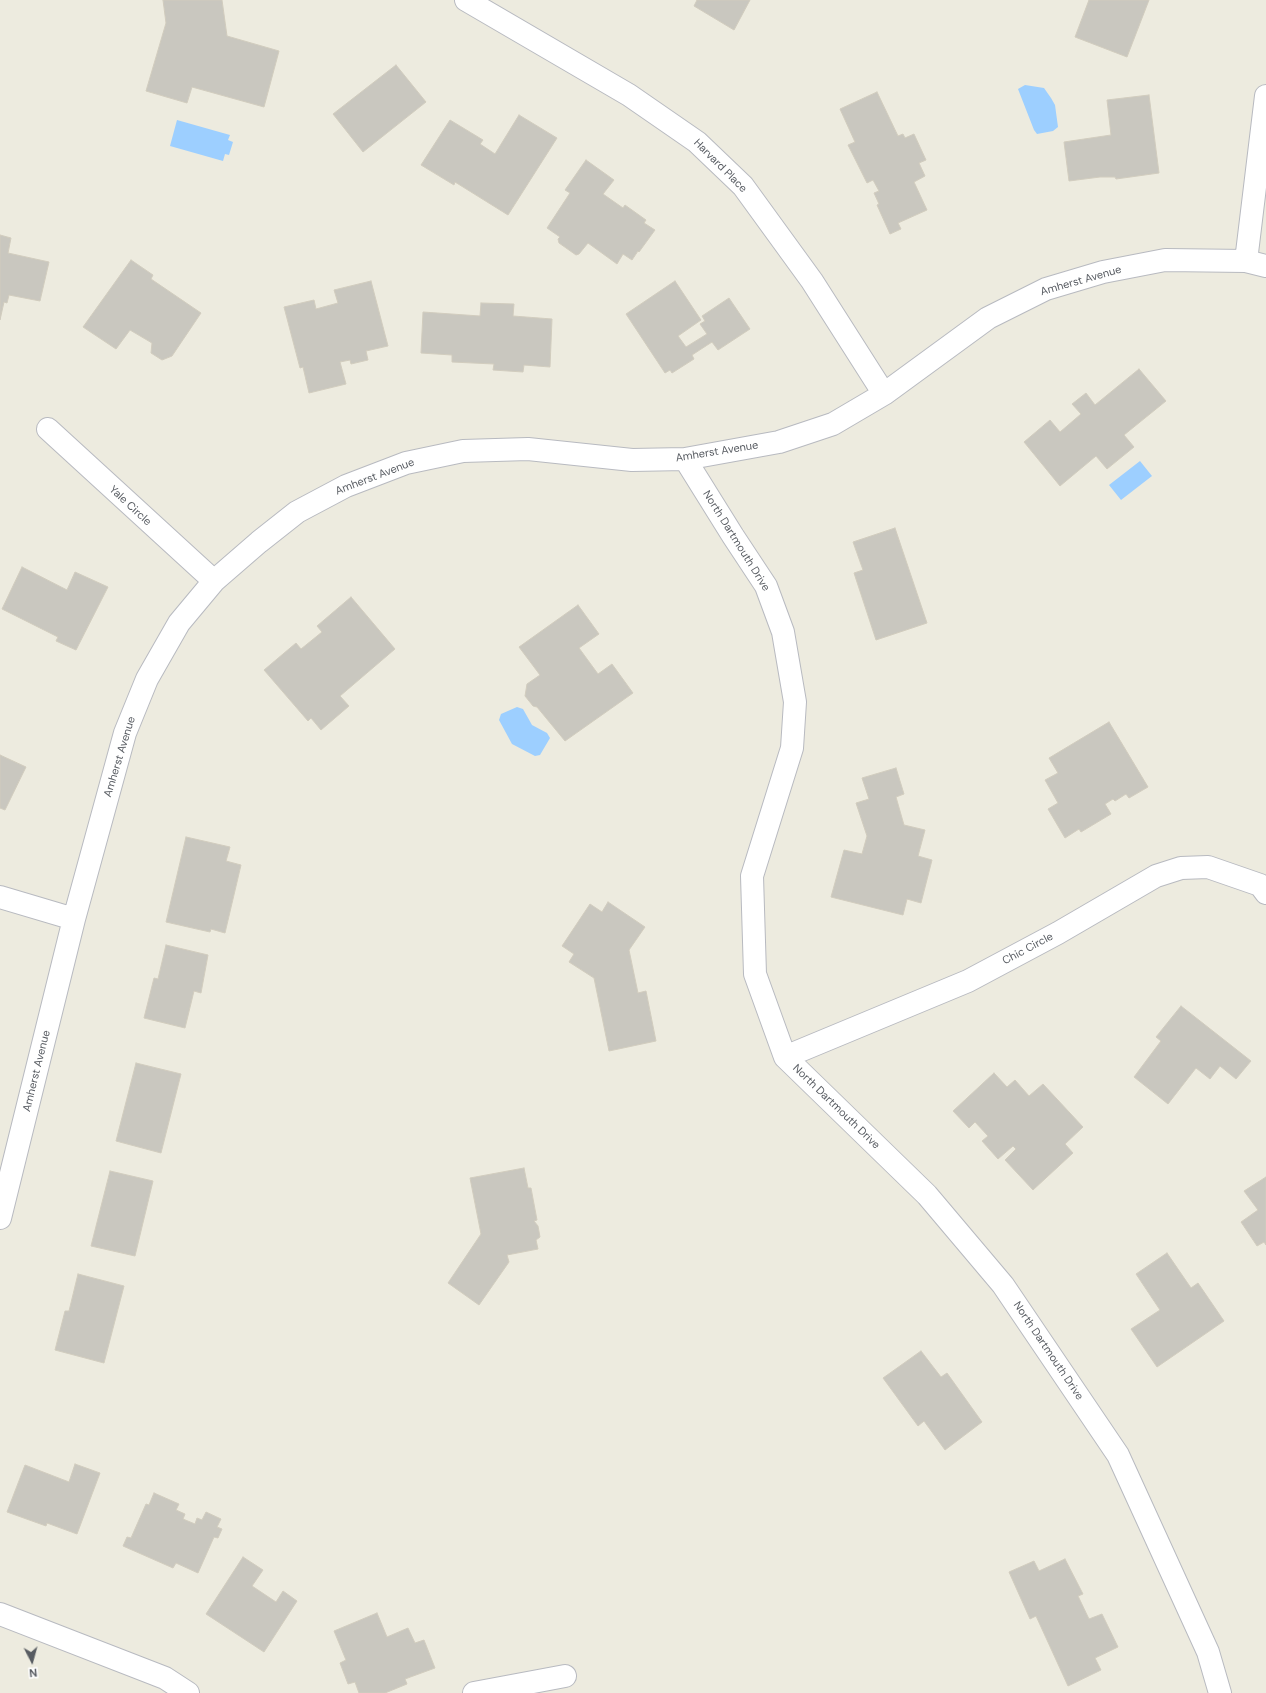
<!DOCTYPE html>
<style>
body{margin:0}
#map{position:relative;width:1266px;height:1693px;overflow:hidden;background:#edebdf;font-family:"DM Sans",sans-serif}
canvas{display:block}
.north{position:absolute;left:12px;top:1641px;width:40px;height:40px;-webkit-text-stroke:3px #fff;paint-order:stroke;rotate:174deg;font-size:11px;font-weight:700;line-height:16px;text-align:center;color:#585c62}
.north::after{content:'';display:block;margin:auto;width:14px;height:18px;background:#585c62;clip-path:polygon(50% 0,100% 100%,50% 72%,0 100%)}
</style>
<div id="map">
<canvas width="1266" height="1693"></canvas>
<div class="north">N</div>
</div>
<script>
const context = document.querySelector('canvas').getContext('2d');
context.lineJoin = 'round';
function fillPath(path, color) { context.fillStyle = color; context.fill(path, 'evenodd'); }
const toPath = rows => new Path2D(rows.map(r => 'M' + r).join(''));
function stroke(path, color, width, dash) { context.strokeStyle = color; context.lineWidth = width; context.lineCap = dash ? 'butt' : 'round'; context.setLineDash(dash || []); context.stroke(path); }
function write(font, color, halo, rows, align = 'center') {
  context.font = font + ' "DM Sans",sans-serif'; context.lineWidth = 3.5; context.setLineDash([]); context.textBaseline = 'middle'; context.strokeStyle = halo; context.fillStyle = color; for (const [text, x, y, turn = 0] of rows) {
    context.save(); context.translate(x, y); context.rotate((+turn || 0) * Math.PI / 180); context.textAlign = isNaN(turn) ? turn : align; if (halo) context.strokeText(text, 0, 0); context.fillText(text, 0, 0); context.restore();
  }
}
const water = toPath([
 [1025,85,1044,88,1051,98,1055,105,1058,127,1053,131,1037,134,1034,130,1018,89],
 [177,120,230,135,228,140,233,142,229,155,225,154,223,161,170,146],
 [1140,461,1152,476,1121,500,1109,485],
 [517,707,523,709,532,725,547,733,550,738,540,755,535,756,512,744,499,720,501,714]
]);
const building = toPath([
 [163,0,222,0,227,36,279,51,264,107,192,87,187,103,146,91,166,23,163,0],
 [697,0,750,0,734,30,694,6,697,0],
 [1089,0,1149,0,1127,57,1075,37,1089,0],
 [396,65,426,102,363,152,333,114,396,65],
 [877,92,898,136,903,134,905,138,914,134,926,160,919,163,925,176,914,182,927,210,898,223,901,229,890,234,877,205,879,204,874,193,879,191,873,180,867,183,848,145,855,142,840,109,877,92],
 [1149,95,1159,173,1116,179,1115,177,1100,177,1069,181,1064,142,1111,135,1107,100,1149,95],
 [519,115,557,138,508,215,455,182,454,185,421,165,450,120,483,140,480,144,495,154,519,115],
 [586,160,614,180,603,194,623,208,625,205,646,220,644,223,655,230,639,252,638,251,632,260,623,254,617,264,588,243,579,254,576,255,559,243,558,239,560,237,547,228,570,193,565,190,586,160],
 [0,235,11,238,8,253,49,262,40,301,9,295,7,303,4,302,0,320,0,235],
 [131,260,153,275,151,279,201,313,172,356,162,360,151,353,152,343,130,330,116,349,83,327,131,260],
 [371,281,388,346,366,351,368,360,351,364,350,360,340,362,346,384,309,393,303,367,300,368,284,307,314,300,316,309,338,303,334,290,371,281],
 [675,281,701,320,678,336,686,347,707,334,700,324,705,321,702,316,729,298,750,329,718,350,712,342,692,355,694,359,672,373,670,370,665,373,626,314,675,281],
 [481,303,514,304,513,316,552,319,550,367,524,365,523,372,493,370,494,364,452,362,452,355,421,353,423,312,480,316,481,303],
 [1139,369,1166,401,1124,435,1134,447,1107,469,1096,456,1060,486,1024,442,1050,420,1060,432,1081,414,1072,404,1086,393,1095,405,1139,369],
 [895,528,927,623,876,640,854,573,863,570,853,542,895,528],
 [22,567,67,590,75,572,108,587,76,650,56,641,58,637,2,609,22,567],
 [351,597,395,649,340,696,349,706,321,730,311,718,308,721,264,670,296,643,301,649,322,632,317,626,351,597],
 [578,605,599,634,579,648,598,674,612,664,633,693,565,741,537,707,533,706,525,696,527,684,540,675,519,647,578,605],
 [1109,722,1148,787,1129,798,1126,794,1115,801,1113,799,1105,804,1111,814,1081,832,1079,829,1065,838,1048,809,1058,803,1045,780,1058,773,1049,758,1109,722],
 [0,755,26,767,5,810,0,808,0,755],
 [896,768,904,794,896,797,904,825,925,830,918,856,932,860,921,903,907,899,903,915,831,897,844,850,862,854,867,836,856,803,869,799,862,778,896,768],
 [186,837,230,847,226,861,241,865,225,933,211,929,210,932,166,922,186,837],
 [608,902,645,927,629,950,638,993,646,991,656,1041,609,1051,594,978,569,962,574,954,562,946,590,904,602,912,608,902],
 [166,945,208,955,201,993,194,991,185,1028,144,1018,154,978,158,979,166,945],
 [1181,1006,1251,1061,1236,1079,1220,1066,1210,1079,1196,1068,1168,1104,1134,1077,1161,1041,1156,1037,1181,1006],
 [136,1063,181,1074,161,1153,116,1141,136,1063],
 [994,1073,1007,1087,1015,1080,1029,1096,1043,1084,1083,1127,1065,1144,1073,1153,1033,1190,1005,1160,1016,1149,1013,1146,998,1159,982,1141,988,1136,975,1122,969,1128,953,1111,994,1073],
 [524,1168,528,1188,531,1188,537,1220,534,1221,538,1226,540,1237,536,1240,538,1249,507,1255,509,1262,479,1305,448,1283,481,1234,470,1178,524,1168],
 [110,1171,153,1181,135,1256,91,1246,110,1171],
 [1266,1177,1266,1245,1264,1242,1257,1246,1241,1222,1258,1210,1244,1191,1266,1177],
 [1167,1253,1191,1288,1198,1283,1224,1321,1157,1367,1131,1329,1160,1310,1136,1274,1167,1253],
 [78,1274,124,1286,104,1363,55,1350,65,1311,69,1311,78,1274],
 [921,1351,941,1377,947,1373,982,1422,945,1450,924,1421,918,1426,883,1378,921,1351],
 [75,1464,100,1473,77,1534,47,1523,46,1526,7,1512,25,1465,69,1482,75,1464],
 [154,1493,179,1504,176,1510,185,1514,183,1519,195,1524,197,1518,202,1520,206,1512,221,1519,217,1527,222,1529,218,1538,214,1537,198,1573,176,1563,173,1568,123,1546,127,1537,131,1538,146,1504,149,1505,154,1493],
 [243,1557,263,1570,252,1586,276,1602,283,1591,297,1601,264,1652,206,1614,243,1557],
 [1065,1559,1083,1594,1078,1596,1089,1619,1102,1614,1118,1647,1095,1658,1101,1670,1068,1686,1036,1616,1030,1619,1009,1572,1034,1561,1039,1571,1065,1559],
 [377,1613,387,1637,408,1628,415,1643,424,1640,435,1668,405,1679,407,1684,385,1693,359,1693,355,1682,348,1684,340,1663,346,1660,334,1631,377,1613]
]);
const minor = toPath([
 [466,0,629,95,697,142,743,186,812,281,884,394],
 [1246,261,1266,96],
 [48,429,214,581],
 [685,459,733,536,766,586,783,632,795,702,792,748,752,876,755,974,785,1057,927,1195,1003,1285,1118,1455,1208,1652,1220,1693],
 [0,897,74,919],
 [785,1057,968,981,1058,933,1156,876,1181,868,1208,867,1260,885,1266,893],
 [0,1218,74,919,125,733,147,679,179,623,214,581,259,542,297,512,346,486,406,463,463,451,528,449,632,460,685,459,779,442,833,424,884,394,988,318,1046,289,1103,272,1165,260,1246,261,1266,266],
 [0,1614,165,1678,188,1693],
 [474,1693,565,1676]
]);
const streetNames = [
 ["Harvard Place",720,166,45],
 ["Amherst Avenue",1081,281,-16],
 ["Amherst Avenue",717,452,-9],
 ["Amherst Avenue",375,477,-21],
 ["Yale Circle",130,506,43],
 ["North Dartmouth Drive",736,541,58],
 ["Amherst Avenue",120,757,-73],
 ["Chic Circle",1028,949,-28],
 ["Amherst Avenue",37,1071,-76],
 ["North Dartmouth Drive",836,1107,44],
 ["North Dartmouth Drive",1048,1351,56]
];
fillPath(water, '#9dcfff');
fillPath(building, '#c9c7bf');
stroke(building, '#d1ccbe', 1);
stroke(minor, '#b8bac0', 24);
stroke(minor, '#fff', 22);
write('11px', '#585c62', '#fff', streetNames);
</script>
